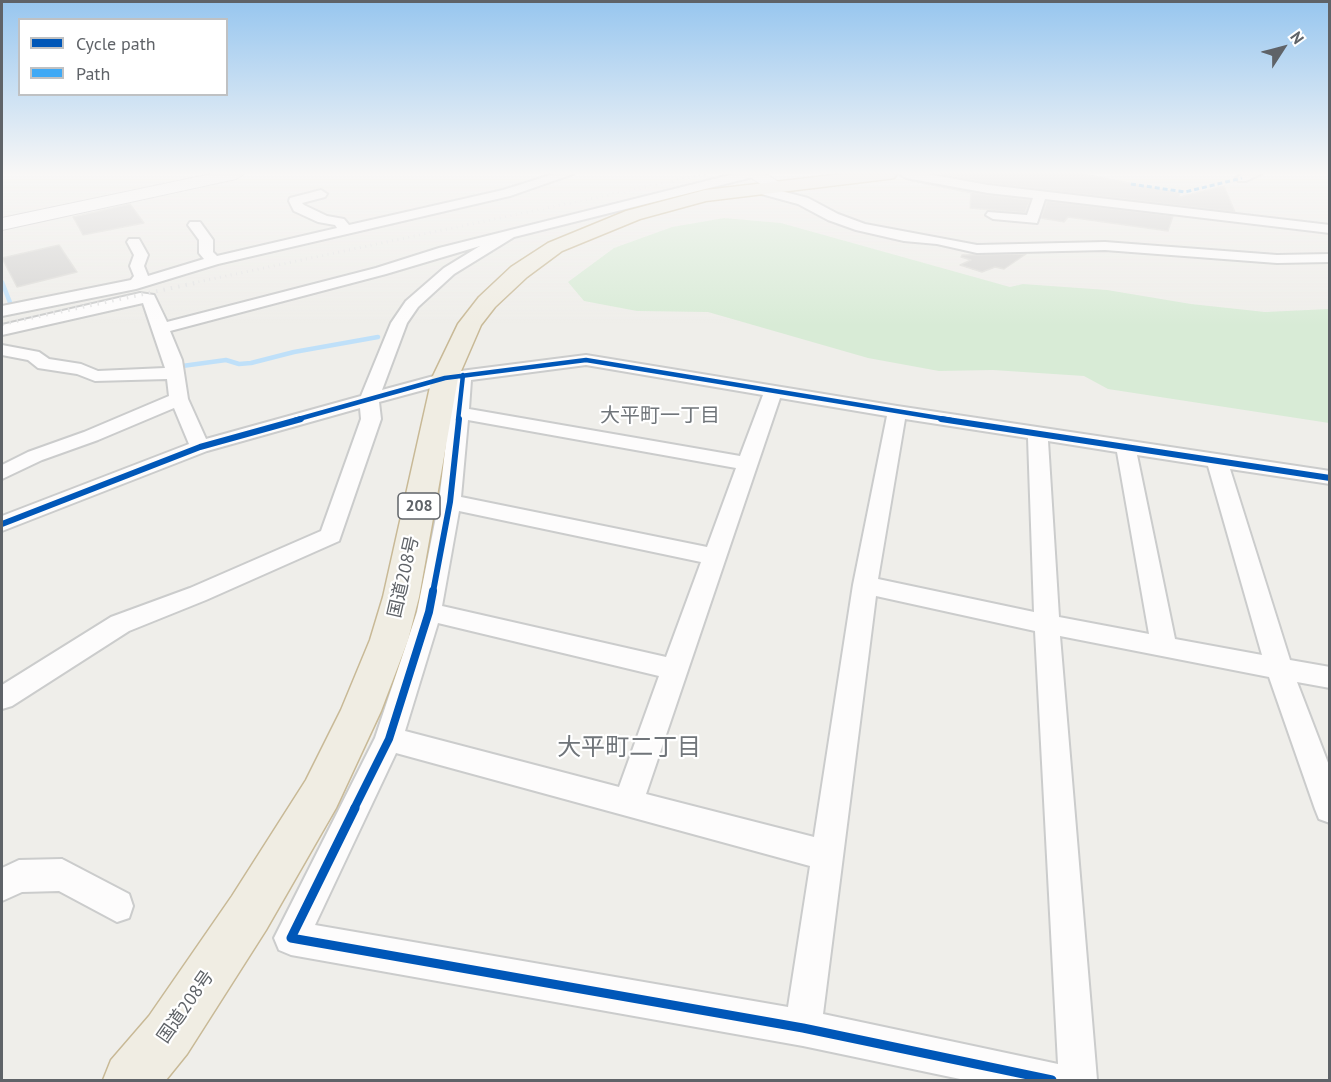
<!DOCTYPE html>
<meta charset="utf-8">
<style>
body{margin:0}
#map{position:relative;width:1331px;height:1082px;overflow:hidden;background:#efeeea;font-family:"PT Sans",sans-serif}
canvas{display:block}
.frame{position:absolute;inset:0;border:3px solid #5f6368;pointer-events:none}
.legend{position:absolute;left:18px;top:18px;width:210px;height:78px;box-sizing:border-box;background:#fff;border:2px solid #bfc1c3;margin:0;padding:8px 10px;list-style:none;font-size:18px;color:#5f6368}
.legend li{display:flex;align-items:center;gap:12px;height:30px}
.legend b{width:30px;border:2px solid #bfc1c3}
.north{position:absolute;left:1253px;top:18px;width:60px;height:60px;-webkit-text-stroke:4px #fff;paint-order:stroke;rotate:54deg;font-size:16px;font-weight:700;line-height:24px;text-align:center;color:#5f6368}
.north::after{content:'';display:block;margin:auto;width:21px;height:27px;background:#5f6368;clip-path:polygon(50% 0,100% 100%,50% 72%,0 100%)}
</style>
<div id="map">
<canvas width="1331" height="1082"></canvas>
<div class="frame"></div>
<ul class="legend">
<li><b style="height:8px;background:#0057b8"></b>Cycle path</li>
<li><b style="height:8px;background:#3fa9f5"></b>Path</li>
</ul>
<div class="north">N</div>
</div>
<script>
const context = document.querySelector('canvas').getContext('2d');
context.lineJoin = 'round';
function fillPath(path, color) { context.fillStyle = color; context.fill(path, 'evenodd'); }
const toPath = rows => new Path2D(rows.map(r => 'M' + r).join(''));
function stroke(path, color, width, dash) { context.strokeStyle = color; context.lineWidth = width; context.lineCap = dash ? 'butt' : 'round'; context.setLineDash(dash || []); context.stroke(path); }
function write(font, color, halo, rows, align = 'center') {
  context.font = font + ' "PT Sans","Noto Sans JP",sans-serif'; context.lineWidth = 4.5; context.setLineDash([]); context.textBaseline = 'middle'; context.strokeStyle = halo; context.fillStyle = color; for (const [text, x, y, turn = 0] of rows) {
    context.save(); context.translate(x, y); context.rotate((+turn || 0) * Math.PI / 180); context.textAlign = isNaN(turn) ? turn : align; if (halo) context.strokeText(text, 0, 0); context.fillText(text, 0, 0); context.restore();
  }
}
const green = toPath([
 [724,218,781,223,1010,287,1023,284,1107,290,1191,304,1265,312,1329,309,1329,423,1108,389,1084,376,993,370,939,371,868,358,708,312,637,311,584,301,568,282,614,248,672,227]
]);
const stream = toPath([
 [2,282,11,305,2,314],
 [175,367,226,360,239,364,251,363,294,352,378,337]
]);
const building = toPath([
 [941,174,1083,174,1180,193,1179,197,1224,186,1235,212,988,183,941,174],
 [912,181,988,195,1030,200,1025,213,970,208,971,193,912,181],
 [1047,201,1173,216,1168,231,1068,217,1064,222,1041,218,1047,201],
 [130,204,144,223,83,235,73,217,130,204],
 [59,245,77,272,17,287,2,258,59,245],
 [1026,254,1004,269,995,267,982,272,960,265,971,260,961,257,962,255,1026,254]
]);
const street = toPath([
 [554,174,573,174,510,196,218,264,136,289,2,316,2,306,131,280,134,276,130,266,134,255,127,242,129,239,139,239,148,255,144,266,148,276,204,259,199,253,199,240,188,225,190,222,200,222,213,240,213,252,217,256,337,228,335,225,318,222,294,211,289,201,290,198,321,190,327,194,325,197,302,203,304,205,327,216,344,219,349,225,503,190,554,174],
 [734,174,755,174,753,177,514,237,454,274,418,307,407,323,382,390,445,373,586,355,897,406,1330,471,1330,484,1230,469,1290,660,1330,667,1330,688,1297,682,1330,768,1330,823,1319,819,1315,809,1269,677,1060,636,1097,1080,965,1080,803,1046,291,955,279,950,274,938,375,738,417,612,439,502,453,382,379,402,381,419,339,541,206,600,129,631,12,706,2,709,2,685,111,617,190,588,321,531,361,419,360,408,207,451,2,531,2,516,189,444,174,408,98,440,42,460,2,479,2,465,28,452,84,432,169,396,167,379,95,381,77,374,38,368,28,360,2,355,2,345,39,352,49,359,81,364,98,371,165,368,143,303,2,335,2,325,140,293,154,295,167,322,376,268,439,248,734,174],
 [480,246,444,268,406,301,391,323,361,396,206,439,188,399,182,360,170,331,386,274,480,246],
 [586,365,763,395,740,456,469,409,471,380,586,365],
 [780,398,887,416,853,585,814,837,646,794,780,398],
 [905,419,1028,438,1034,612,878,579,905,419],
 [468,420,736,468,707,547,461,497,468,420],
 [1048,441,1117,452,1149,634,1059,617,1048,441],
 [1137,455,1208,466,1262,655,1175,639,1137,455],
 [459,511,701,562,666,657,442,606,459,511],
 [876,596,1035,631,1058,1064,823,1014,876,596],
 [438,623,659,676,619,787,405,731,438,623],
 [396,753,810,866,788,1007,315,925,396,753],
 [900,174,927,174,988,185,1330,225,1330,233,1045,199,1037,223,993,219,986,215,988,212,1027,215,1033,198,988,193,906,178,900,174],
 [1242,174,1261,174,1246,181,1238,181,1236,178,1242,174],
 [758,185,808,198,838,214,865,224,977,245,1105,242,1277,255,1330,254,1330,262,1277,263,1105,250,977,253,937,244,904,241,856,230,828,220,798,204,754,192,752,189,758,185],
 [62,859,129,894,133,906,129,918,117,922,59,891,22,892,2,901,2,868,19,860,62,859]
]);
const secondary = toPath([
 [211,174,244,174,236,179,2,230,2,218,211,174],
 [745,174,766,174,785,186,782,190,770,190,745,174]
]);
const highway = toPath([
 [842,174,897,174,894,178,888,179,706,201,640,219,562,251,527,277,495,307,481,325,458,378,419,597,408,640,381,711,336,808,266,930,187,1054,166,1080,103,1080,111,1060,149,1016,232,896,306,780,341,710,370,640,383,597,432,378,458,324,479,297,511,267,548,243,626,211,705,190,842,174]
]);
const railFar1 = toPath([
 [193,283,707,174]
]);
const rail = toPath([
 [2,324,200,282]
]);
const quiet = toPath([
 [1131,184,1185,192,1242,178]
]);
const cyclewayFar3 = toPath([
 [295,420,445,378,586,360,951,420],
 [458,420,463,375]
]);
const cyclewayFar2 = toPath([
 [941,419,1330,478],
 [2,524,200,447,301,419],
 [433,592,450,502,459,419]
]);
const cyclewayFar1 = toPath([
 [354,809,389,739,429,612,433,591]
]);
const cycleway = toPath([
 [355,808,291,938,803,1028,1052,1080]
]);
const shields = [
 [419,506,42]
];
const shieldNames = [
 ["208",419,506]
];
const streetNames = [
 ["国道208号",404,577,-77],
 ["国道208号",186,1007,-55]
];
const neighbourhoodNames = [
 ["大平町一丁目",660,416]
];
const nearNeighbourhoodnames = [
 ["大平町二丁目",629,748]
];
fillPath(green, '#d8ebd6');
stroke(stream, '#bfe0f9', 4.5);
fillPath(building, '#d6d5d3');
stroke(building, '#deddd9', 1.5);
stroke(street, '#cbcccc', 4);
stroke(secondary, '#cacacb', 2);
stroke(highway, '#c8b996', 3);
fillPath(street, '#fdfcfc');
fillPath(secondary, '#fdfcfc');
fillPath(highway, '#f0ede3');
stroke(railFar1, '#e4e4e4', 3, [1, 4.5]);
stroke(rail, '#e4e4e4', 4, [1.5, 6]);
stroke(quiet, '#3fa9f5', 3, [5, 3]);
stroke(cyclewayFar3, '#0057b8', 4.5);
stroke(cyclewayFar2, '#0057b8', 6);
stroke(cyclewayFar1, '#0057b8', 8);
stroke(cycleway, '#0057b8', 9);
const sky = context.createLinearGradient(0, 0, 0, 326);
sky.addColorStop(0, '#97c6ef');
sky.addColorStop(0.53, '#f8f7f6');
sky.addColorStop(1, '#f8f7f600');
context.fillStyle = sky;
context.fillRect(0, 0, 1331, 326);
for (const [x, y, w] of shields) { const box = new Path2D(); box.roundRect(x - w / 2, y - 13, w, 26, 4.5); context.fillStyle = '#fff'; context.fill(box); stroke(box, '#5f6368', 1.5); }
write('bold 16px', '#5f6368', null, shieldNames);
write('18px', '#5f6368', '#fff', streetNames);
write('20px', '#70757a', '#fff', neighbourhoodNames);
write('24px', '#70757a', '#fff', nearNeighbourhoodnames);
</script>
